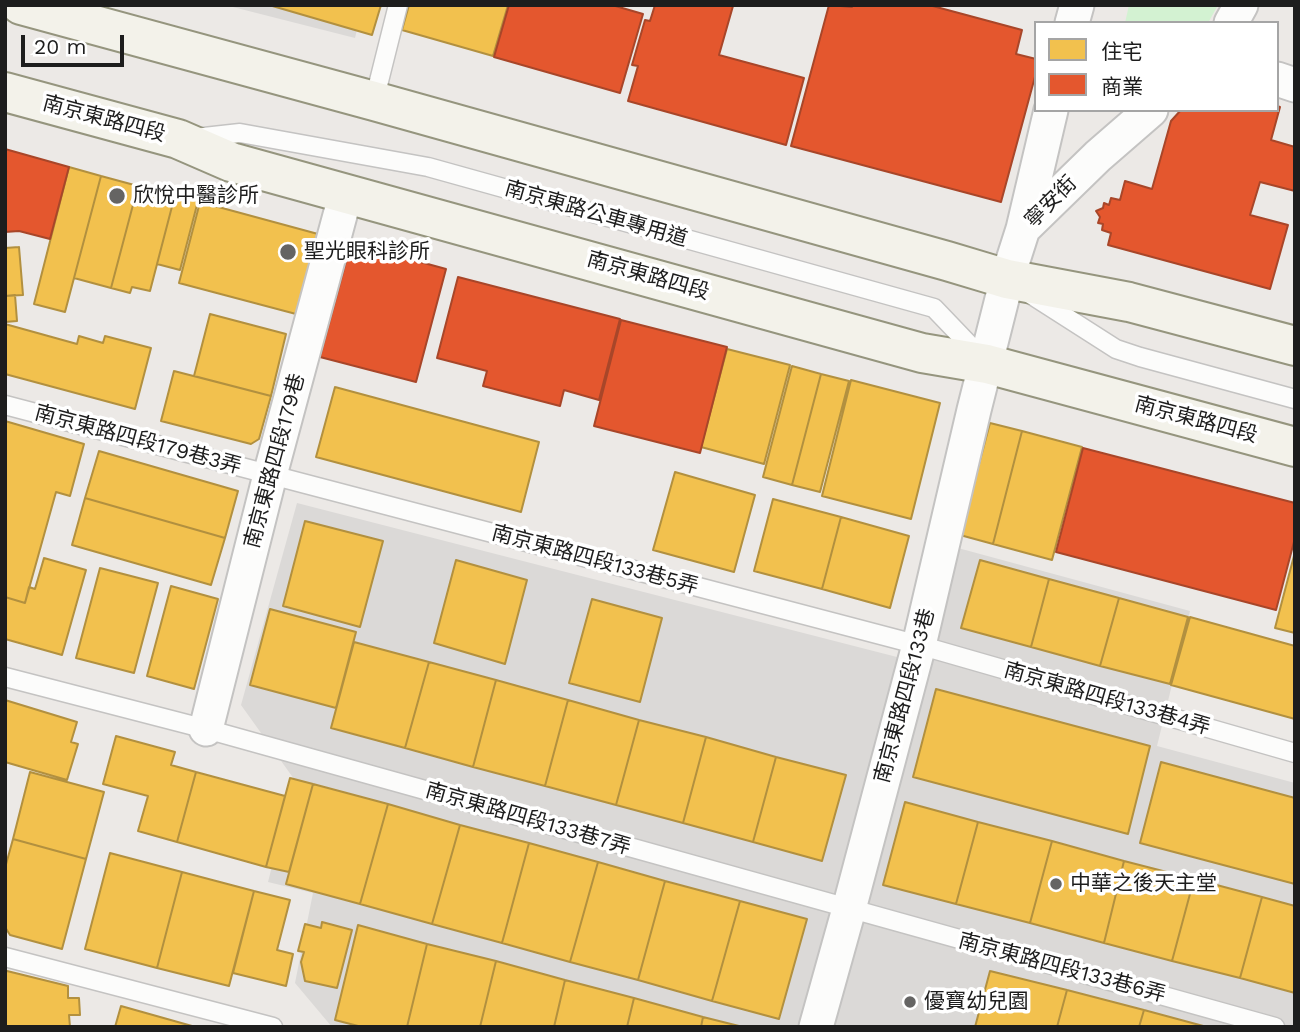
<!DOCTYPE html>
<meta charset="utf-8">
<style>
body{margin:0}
#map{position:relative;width:1300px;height:1032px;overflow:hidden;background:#ece9e6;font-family:"Work Sans","Noto Sans TC",sans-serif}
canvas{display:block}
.frame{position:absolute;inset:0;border:7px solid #1d1d1d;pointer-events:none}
.legend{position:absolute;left:1034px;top:21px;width:245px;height:91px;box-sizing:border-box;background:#fff;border:2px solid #a5a5a5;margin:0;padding:9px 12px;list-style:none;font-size:21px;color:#1d1d1d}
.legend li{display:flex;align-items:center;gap:14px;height:35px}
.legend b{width:35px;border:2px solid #a5a5a5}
.scale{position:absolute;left:21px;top:35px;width:103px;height:32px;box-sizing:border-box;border:4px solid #1d1d1d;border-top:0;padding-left:9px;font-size:21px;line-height:24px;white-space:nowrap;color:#1d1d1d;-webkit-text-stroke:5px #fff;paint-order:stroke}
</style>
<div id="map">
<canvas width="1300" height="1032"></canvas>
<div class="frame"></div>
<ul class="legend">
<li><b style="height:19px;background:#f2c14e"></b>住宅</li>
<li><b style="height:19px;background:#e4572e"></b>商業</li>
</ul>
<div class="scale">20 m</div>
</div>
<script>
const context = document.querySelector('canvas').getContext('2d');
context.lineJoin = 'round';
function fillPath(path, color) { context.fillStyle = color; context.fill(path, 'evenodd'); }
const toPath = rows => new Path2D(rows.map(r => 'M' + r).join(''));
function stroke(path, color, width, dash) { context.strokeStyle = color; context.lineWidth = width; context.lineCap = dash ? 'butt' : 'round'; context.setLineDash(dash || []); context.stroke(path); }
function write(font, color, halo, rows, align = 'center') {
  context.font = font + ' "Work Sans","Noto Sans TC",sans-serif'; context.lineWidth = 7; context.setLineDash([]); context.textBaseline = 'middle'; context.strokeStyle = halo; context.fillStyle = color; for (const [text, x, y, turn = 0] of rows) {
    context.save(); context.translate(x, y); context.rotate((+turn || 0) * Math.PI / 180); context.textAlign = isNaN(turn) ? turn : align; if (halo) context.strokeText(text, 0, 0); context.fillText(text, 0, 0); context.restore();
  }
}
const residential = toPath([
 [225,5,363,5,355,38],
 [297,503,932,666,958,548,1190,611,1157,746,1295,783,1295,1027,332,1027,295,983,313,893,268,882,294,779,241,705]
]);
const park = toPath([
 [1129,5,1218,5,1208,23,1125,23]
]);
const homes = toPath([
 [269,5,381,5,372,35,269,5],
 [409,5,508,5,493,56,402,30,409,5],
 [69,167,101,176,65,312,34,304,69,167],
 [101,176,138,186,111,288,74,278,101,176],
 [138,186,175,195,150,291,132,287,130,293,111,288,138,186],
 [175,195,198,201,180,270,157,264,175,195],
 [200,202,318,234,296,314,179,283,200,202],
 [19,247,23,295,5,296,5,248,19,247],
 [15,295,17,321,5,322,5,296,15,295],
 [210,314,286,334,271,396,194,376,210,314],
 [5,324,77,344,79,336,103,343,105,336,151,348,135,409,5,374,5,324],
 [727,349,790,365,764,464,701,447,727,349],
 [792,366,821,374,792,485,763,477,792,366],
 [174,371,271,396,259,439,251,444,161,421,174,371],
 [821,374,849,381,820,492,792,485,821,374],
 [851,380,940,403,911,519,822,496,851,380],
 [335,387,539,442,521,512,316,457,335,387],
 [5,421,84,444,70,496,56,492,25,603,5,597,5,421],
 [990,423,1022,431,993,544,960,535,990,423],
 [1022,431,1082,447,1052,560,993,544,1022,431],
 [99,451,238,491,225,538,85,498,99,451],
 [675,472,755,495,734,572,653,550,675,472],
 [85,498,225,538,211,585,72,545,85,498],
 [773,499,841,517,822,589,754,571,773,499],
 [841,517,909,536,890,608,822,589,841,517],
 [305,521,383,541,360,627,283,606,305,521],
 [1295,552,1295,633,1275,628,1295,552],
 [44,558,86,570,62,655,5,639,5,597,25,603,29,587,35,589,44,558],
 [456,560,527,580,505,664,434,643,456,560],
 [980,560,1049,579,1031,647,961,628,980,560],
 [100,568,158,583,134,673,76,658,100,568],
 [1049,579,1119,598,1100,666,1031,647,1049,579],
 [171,586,218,599,194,689,147,676,171,586],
 [1119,598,1188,617,1170,684,1100,666,1119,598],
 [592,599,662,618,640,702,569,683,592,599],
 [270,609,356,632,336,708,250,685,270,609],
 [1190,617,1295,646,1295,719,1171,685,1190,617],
 [354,642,429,662,405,748,331,728,354,642],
 [429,662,496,680,473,767,405,748,429,662],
 [496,680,568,700,545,786,473,767,496,680],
 [936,689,1150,746,1128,834,913,777,936,689],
 [5,700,77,722,71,742,78,744,67,780,5,762,5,700],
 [568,700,639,720,616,805,545,786,568,700],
 [639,720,706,737,683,823,616,805,639,720],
 [116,736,175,752,171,765,196,772,177,842,138,831,148,796,103,784,116,736],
 [706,737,776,757,753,842,683,823,706,737],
 [776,757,846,775,822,861,753,842,776,757],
 [1161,762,1295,798,1295,884,1140,843,1161,762],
 [30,772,104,792,86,859,13,839,30,772],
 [196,772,285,796,266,867,177,842,196,772],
 [290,778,313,784,289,872,266,867,290,778],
 [313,784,388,804,360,904,286,884,313,784],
 [905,802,978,822,956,904,883,885,905,802],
 [388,804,460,825,432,924,360,904,388,804],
 [978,822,1052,841,1030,923,956,904,978,822],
 [460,825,529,843,502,943,432,924,460,825],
 [13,839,86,859,62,949,10,935,5,927,5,868,13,839],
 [1052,841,1124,861,1104,943,1030,923,1052,841],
 [529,843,598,862,570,962,502,943,529,843],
 [110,853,182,872,157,968,85,949,110,853],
 [1124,861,1194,879,1172,961,1104,943,1124,861],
 [598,862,665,881,638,980,570,962,598,862],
 [182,872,254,891,229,986,157,968,182,872],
 [1194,879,1262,897,1240,978,1172,961,1194,879],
 [665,881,740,901,712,1001,638,980,665,881],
 [254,891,290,900,277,950,293,954,286,986,233,973,254,891],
 [1262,897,1295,906,1295,993,1240,978,1262,897],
 [740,901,807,919,779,1019,712,1001,740,901],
 [322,922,352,930,337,988,305,981,301,962,304,952,298,951,305,924,321,928,322,922],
 [358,925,427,944,407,1027,362,1027,335,1020,358,925],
 [427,944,496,961,480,1027,407,1027,427,944],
 [496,961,565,980,554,1027,480,1027,496,961],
 [7,971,68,986,68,998,79,998,80,1015,69,1015,70,1027,5,1027,5,972,7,971],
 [990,971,1067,990,1057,1027,975,1027,990,971],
 [565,980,634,998,627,1027,554,1027,565,980],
 [1067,990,1144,1010,1139,1027,1057,1027,1067,990],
 [634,998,703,1017,701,1027,627,1027,634,998],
 [121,1006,192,1026,192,1027,115,1027,121,1006],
 [1144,1010,1207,1027,1139,1027,1144,1010],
 [703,1017,743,1027,701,1027,703,1017]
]);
const shops = toPath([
 [509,5,612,5,643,14,620,93,494,57,509,5],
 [655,5,733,6,719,55,804,78,786,145,628,101,638,66,632,65,645,20,650,21,655,5],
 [829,5,852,7,852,5,929,5,1022,30,1016,54,1036,59,1036,73,1001,202,791,146,829,5],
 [1277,106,1280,107,1271,140,1295,147,1295,191,1260,182,1250,215,1288,225,1270,289,1108,245,1111,233,1102,230,1103,224,1098,223,1100,217,1096,211,1103,208,1104,203,1109,205,1111,198,1120,200,1125,181,1152,189,1171,121,1181,110,1277,110,1277,106],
 [5,149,69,167,50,239,19,231,5,232,5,149],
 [351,243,446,269,416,382,320,357,351,243],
 [458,277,620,319,599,400,564,390,560,406,483,386,487,371,437,358,458,277],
 [621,320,727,347,700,453,594,426,621,320],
 [1083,448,1295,503,1295,538,1276,610,1056,552,1083,448]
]);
const service = toPath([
 [374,101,398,5],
 [195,138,240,133,428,167,934,308,981,357],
 [1030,294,1116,349,1140,357,1295,399],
 [5,405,919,645,1295,753],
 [5,677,206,729,1275,1027],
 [5,957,273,1027]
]);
const minor = toPath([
 [1072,23,1077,5],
 [1231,23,1241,5],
 [1277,79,1295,85],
 [1023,229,1098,156,1151,110],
 [206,729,270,475,346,193],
 [816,1027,849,909,919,645,974,410,1007,279,1023,229,1051,110]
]);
const secondary = toPath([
 [21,5,374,101,947,261,1007,279,1129,302,1295,346],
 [5,92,178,139,231,162,893,345,922,353,987,364,1295,447]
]);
const markers = [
 [117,196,9,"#656463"],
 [288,252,9,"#656463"],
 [1056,884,7,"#656463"],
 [910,1002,7,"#656463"]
];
const streetNames = [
 ["南京東路四段",104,119,15],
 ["寧安街",1051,202,-45],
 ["南京東路公車專用道",596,214,16],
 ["南京東路四段",648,276,16],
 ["南京東路四段",1196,420,15],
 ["南京東路四段179巷3弄",138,440,15],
 ["南京東路四段179巷",275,461,-75],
 ["南京東路四段133巷5弄",595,560,15],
 ["南京東路四段133巷",905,696,-75],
 ["南京東路四段133巷4弄",1107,699,16],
 ["南京東路四段133巷7弄",528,819,16],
 ["南京東路四段133巷6弄",1062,968,15]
];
const poiNames = [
 ["欣悅中醫診所",133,196],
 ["聖光眼科診所",304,252],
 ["中華之後天主堂",1070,884],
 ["優寶幼兒園",924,1002]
];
fillPath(residential, '#dbd9d7');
fillPath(park, '#d3f2d2');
fillPath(homes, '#f2c14e');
stroke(homes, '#b2903f', 2);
fillPath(shops, '#e4572e');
stroke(shops, '#a84629', 2);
stroke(service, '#c4c3c2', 21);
stroke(minor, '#c4c3c2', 37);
stroke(secondary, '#95957e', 42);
stroke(service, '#fcfcfb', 18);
stroke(minor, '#fcfcfb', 33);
stroke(secondary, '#f3f2ea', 38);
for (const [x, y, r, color] of markers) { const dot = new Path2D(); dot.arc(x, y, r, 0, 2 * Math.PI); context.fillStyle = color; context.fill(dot); stroke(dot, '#fff', 2.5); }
write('21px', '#1d1d1d', '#fff', streetNames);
write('21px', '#1d1d1d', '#fff', poiNames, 'left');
</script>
